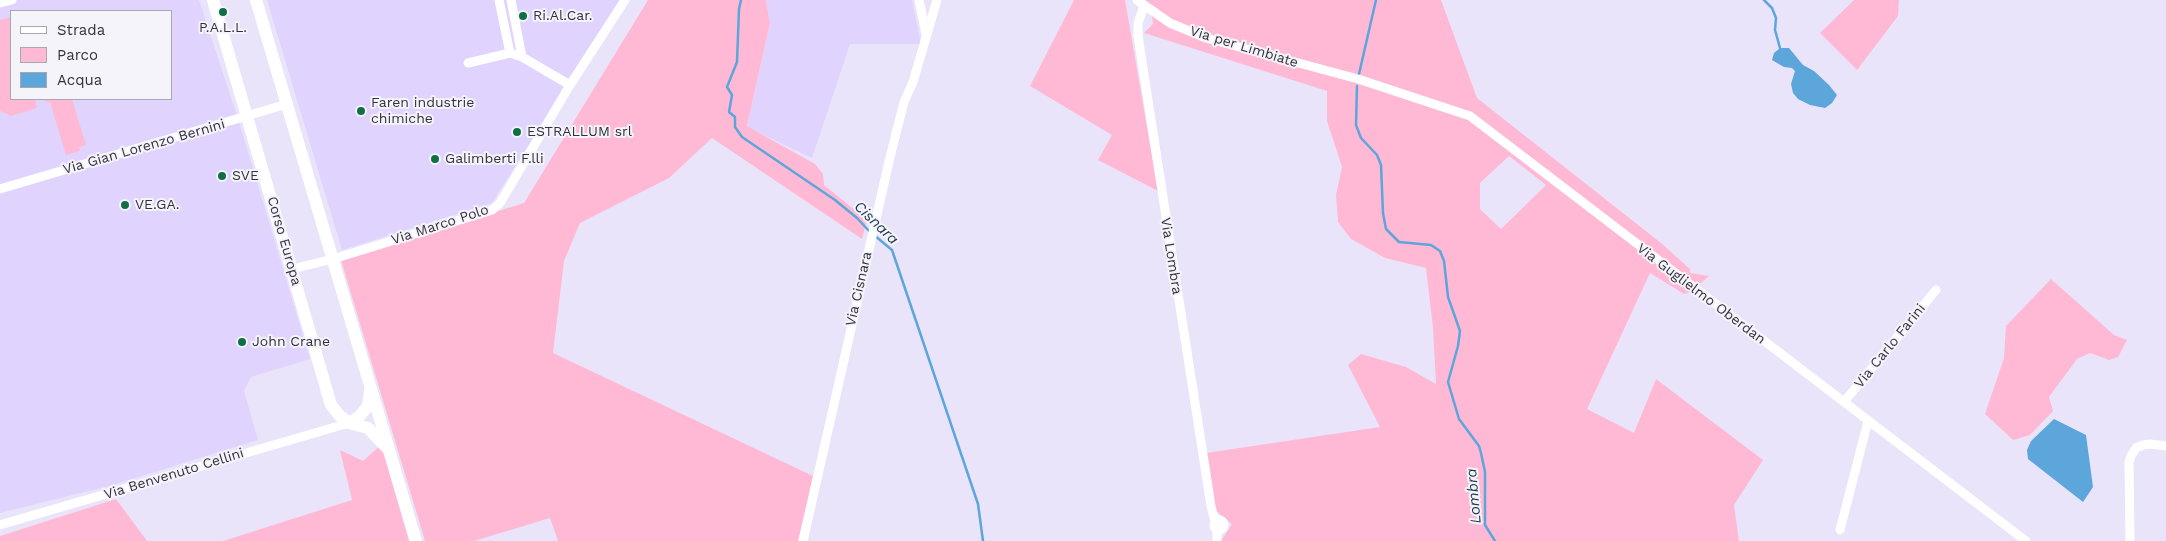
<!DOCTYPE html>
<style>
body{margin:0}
#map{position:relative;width:2166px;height:541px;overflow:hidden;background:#eae4fa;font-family:"Work Sans",sans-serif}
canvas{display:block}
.legend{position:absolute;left:10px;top:10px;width:162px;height:90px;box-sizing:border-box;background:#f6f4fb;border:1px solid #a8a6af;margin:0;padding:6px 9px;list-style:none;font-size:15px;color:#34313e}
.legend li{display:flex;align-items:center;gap:10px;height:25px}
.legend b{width:25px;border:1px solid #a8a6af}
</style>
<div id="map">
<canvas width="2166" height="541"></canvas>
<ul class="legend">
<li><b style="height:6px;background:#fff"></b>Strada</li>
<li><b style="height:14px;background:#ffb9d4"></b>Parco</li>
<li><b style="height:14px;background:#5ca6dc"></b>Acqua</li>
</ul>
</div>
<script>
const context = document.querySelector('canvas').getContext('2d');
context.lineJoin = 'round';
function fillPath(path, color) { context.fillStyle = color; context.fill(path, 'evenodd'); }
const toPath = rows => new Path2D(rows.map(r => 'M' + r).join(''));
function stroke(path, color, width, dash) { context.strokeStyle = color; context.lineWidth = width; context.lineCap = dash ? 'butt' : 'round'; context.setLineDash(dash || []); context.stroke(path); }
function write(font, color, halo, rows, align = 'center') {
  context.font = font + ' "Work Sans",sans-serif'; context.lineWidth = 4; context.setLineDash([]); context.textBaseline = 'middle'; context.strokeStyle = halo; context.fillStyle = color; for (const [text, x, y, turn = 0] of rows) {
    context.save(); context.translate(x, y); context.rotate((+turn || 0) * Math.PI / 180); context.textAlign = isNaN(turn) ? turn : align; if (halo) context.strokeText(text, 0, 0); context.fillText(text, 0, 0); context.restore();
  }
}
const built = toPath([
 [0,0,199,0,241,128,310,359,251,377,244,391,258,440,113,485,0,513],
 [11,11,171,11,171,99,11,99],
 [267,0,620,0,492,203,342,250],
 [766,0,912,0,921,44,850,44,812,158,747,127,770,23]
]);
const green = toPath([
 [648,0,766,0,770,23,747,126,815,164,823,174,824,185,867,220,862,239,712,138,669,178,580,223,564,261,553,353,813,476,798,541,558,541,550,518,474,541,425,541,341,260,524,203],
 [1074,0,1125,0,1158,191,1098,160,1112,135,1030,86],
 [1143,0,1441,0,1477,98,1661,243,1690,269,1690,273,1709,276,1691,292,1684,294,1650,273,1587,409,1634,433,1656,379,1763,460,1734,505,1739,541,1221,541,1232,524,1214,509,1206,453,1380,427,1348,365,1361,354,1406,367,1436,384,1433,328,1426,268,1385,258,1351,239,1338,222,1336,195,1342,167,1327,121,1327,91,1144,33,1153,24,1151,7],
 [1509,156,1546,185,1501,229,1480,209,1480,183],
 [1854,0,1899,0,1898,16,1857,70,1820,33],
 [11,17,11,99,35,99,37,108,11,116,0,111,0,20],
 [44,99,72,99,86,145,79,147,80,151,66,155,50,102,45,102],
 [2051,279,2114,335,2127,340,2118,357,2109,360,2090,353,2077,359,2049,397,2053,411,2030,435,2013,440,1985,414,2004,358,2006,326],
 [381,445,409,541,223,541,352,500,340,450,363,461],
 [116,499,147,541,0,541,0,536]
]);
const water = toPath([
 [1780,48,1789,48,1803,65,1814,71,1829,85,1837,95,1832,103,1825,108,1810,105,1798,99,1793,93,1791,84,1795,71,1792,68,1784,67,1772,60,1774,53],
 [2054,419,2086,435,2093,487,2083,502,2028,459,2027,450,2031,441]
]);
const stream = toPath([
 [741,0,739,9,737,62,727,87,732,95,729,112,735,117,735,127,742,137,835,200,857,218,870,232],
 [1764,0,1772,8,1776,18,1775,30,1780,48],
 [1359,74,1376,0],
 [1357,86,1356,125,1361,138,1377,155,1381,165,1383,213,1386,229,1399,242,1431,245,1440,251,1444,261,1448,297,1460,331,1458,346,1448,382,1459,419,1479,446,1481,453,1485,472,1485,525,1495,541],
 [874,235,892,250,978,504,983,541]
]);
const street = toPath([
 [499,0,510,53],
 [511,0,522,57],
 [919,0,926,34],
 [1137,0,1170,23,1206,38,1358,79,1470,116,2026,541],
 [0,3,12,0],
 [1144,6,1138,23,1138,36,1211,506,1215,522],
 [468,63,510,53,522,57,570,85],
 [0,189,287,104],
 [292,269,333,259,492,210,500,203,570,85,625,0],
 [1844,402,1936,290],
 '1214 525a5 5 0 1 1 10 0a5 5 0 1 1-10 0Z',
 [0,525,349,423],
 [1217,529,1217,541],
 [1840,530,1868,421],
 [803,541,890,157,904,102,913,82,937,0],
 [2130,541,2129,462,2131,456,2136,448,2143,445,2150,444,2166,446]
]);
const secondary = toPath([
 [213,0,331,405,339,415,349,423,368,428,387,448],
 [256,0,416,541],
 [349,423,359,417,368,406,370,390]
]);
const markers = [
 [223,12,5,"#107045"],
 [523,16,5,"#107045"],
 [361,111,5,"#107045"],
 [517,132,5,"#107045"],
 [435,159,5,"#107045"],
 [222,176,5,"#107045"],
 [125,205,5,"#107045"],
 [242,342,5,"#107045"]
];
const poiNames = [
 ["Ri.Al.Car.",533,16],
 ["P.A.L.L.",223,28,"center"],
 ["Faren industrie",371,103],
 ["chimiche",371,119],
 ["ESTRALLUM srl",527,132],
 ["Galimberti F.lli",445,159],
 ["SVE",232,176],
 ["VE.GA.",135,205],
 ["John Crane",252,342]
];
const streetNames = [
 ["Via per Limbiate",1244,47,17],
 ["Via Gian Lorenzo Bernini",144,147,-16],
 ["Via Marco Polo",440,225,-18],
 ["Corso Europa",284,241,74],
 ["Via Lombra",1171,256,81],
 ["Via Cisnara",859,289,-77],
 ["Via Guglielmo Oberdan",1701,294,37],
 ["Via Carlo Farini",1890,346,-51],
 ["Via Benvenuto Cellini",174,474,-17]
];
const waterNames = [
 ["Cisnara",876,223,44],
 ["Lombra",1474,496,-95]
];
fillPath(built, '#e0d4fe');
fillPath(green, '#ffb9d4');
fillPath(water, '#5ca6dc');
stroke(stream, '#5ca6dc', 2.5);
stroke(street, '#fff', 9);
stroke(secondary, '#fff', 12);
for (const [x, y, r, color] of markers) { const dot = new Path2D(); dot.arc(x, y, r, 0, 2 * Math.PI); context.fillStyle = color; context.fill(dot); stroke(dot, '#f6f4fb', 2); }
write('14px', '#34313e', '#f6f4fb', poiNames, 'left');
write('14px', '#34313e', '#f6f4fb', streetNames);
write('italic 15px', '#18384f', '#f6f4fb', waterNames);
</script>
